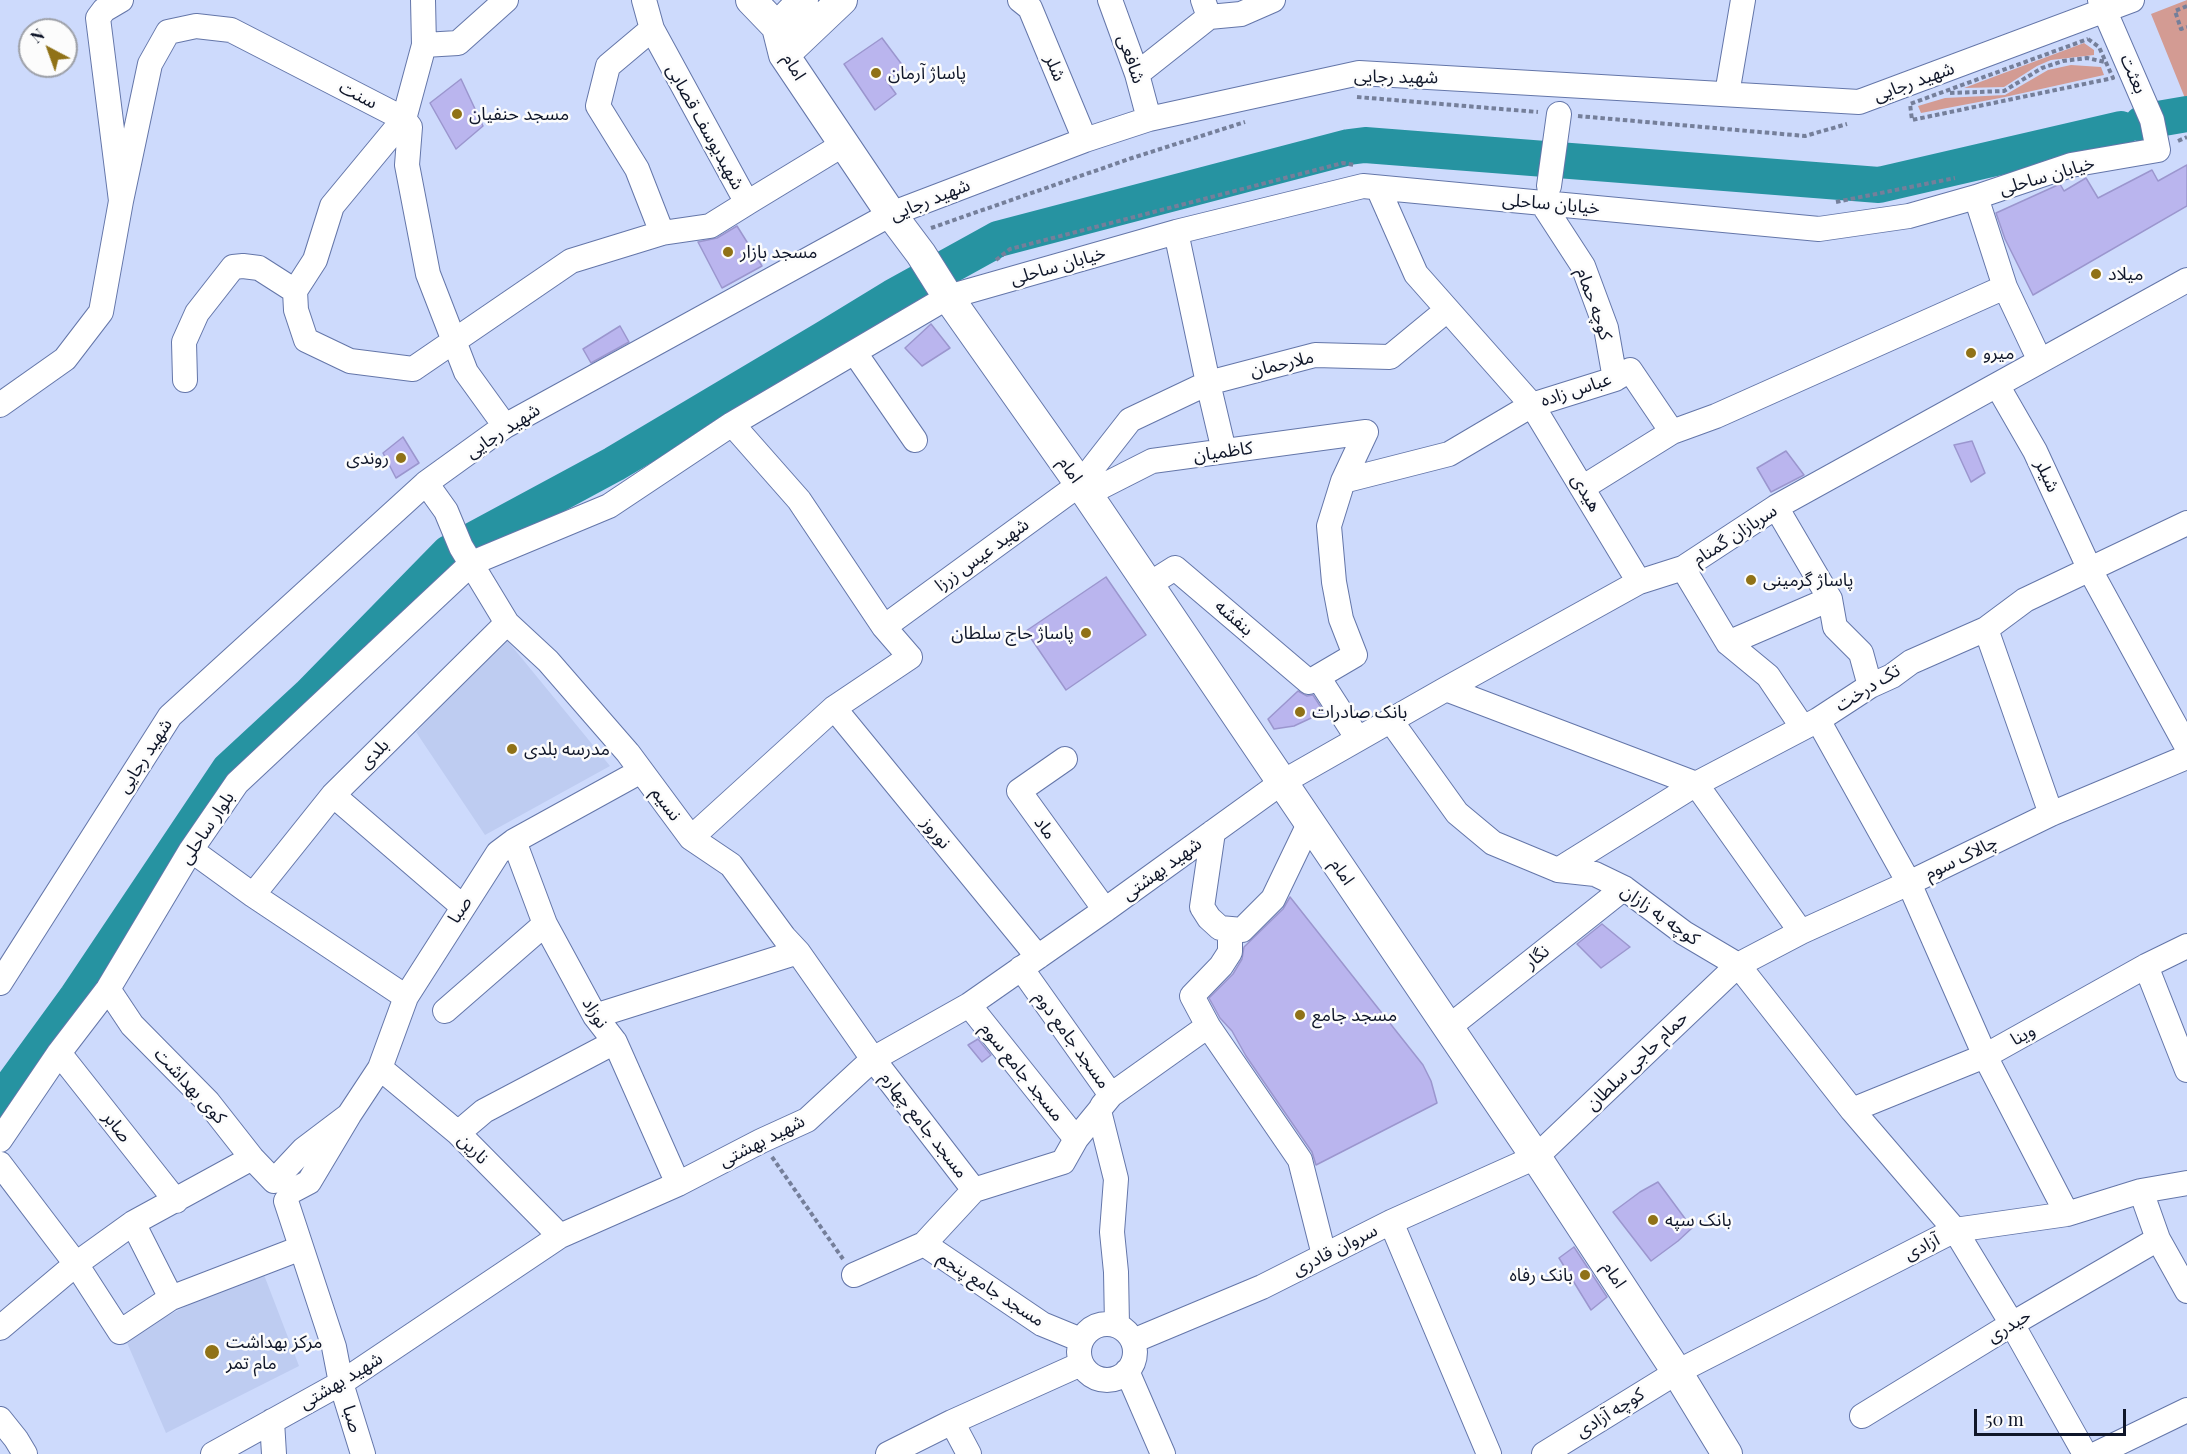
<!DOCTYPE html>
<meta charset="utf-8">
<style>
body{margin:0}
#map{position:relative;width:2187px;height:1454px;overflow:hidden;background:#cddafc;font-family:"Playfair Display",serif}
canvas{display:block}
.north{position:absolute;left:18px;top:18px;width:60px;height:60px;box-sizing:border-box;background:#fcfcfc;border:2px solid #9da0a8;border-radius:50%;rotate:319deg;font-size:16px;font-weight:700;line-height:24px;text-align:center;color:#0f1629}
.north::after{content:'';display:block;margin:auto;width:21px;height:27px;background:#907217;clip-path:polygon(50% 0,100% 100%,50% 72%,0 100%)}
.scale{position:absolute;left:1974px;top:1409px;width:152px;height:27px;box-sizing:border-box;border:3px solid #0f1629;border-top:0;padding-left:8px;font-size:18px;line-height:21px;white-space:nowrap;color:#0f1629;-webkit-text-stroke:4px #fcfcfc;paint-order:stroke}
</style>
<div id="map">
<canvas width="2187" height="1454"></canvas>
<div class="north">N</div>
<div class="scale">50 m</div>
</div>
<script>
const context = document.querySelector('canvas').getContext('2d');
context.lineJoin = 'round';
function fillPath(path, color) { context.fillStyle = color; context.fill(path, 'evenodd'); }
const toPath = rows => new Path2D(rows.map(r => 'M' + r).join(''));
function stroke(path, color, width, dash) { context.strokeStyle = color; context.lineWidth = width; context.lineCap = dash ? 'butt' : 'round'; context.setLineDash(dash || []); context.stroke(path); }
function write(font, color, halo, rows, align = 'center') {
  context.font = font + ' "Playfair Display","Noto Sans Arabic",serif'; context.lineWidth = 5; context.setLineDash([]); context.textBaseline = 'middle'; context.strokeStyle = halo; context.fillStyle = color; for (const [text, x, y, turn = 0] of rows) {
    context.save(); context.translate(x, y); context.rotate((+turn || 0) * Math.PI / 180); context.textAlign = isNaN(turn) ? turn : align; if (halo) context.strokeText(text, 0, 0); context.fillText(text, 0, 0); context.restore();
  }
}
const built = toPath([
 [506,639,610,766,485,835,416,732],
 [261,1267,299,1366,166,1433,125,1338]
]);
const green = toPath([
 [2187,0,2187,103,2151,14],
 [2084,43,2094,50,2094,55,2051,60,2037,66,2004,87,1964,88],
 [2071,65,2101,67,2104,75,2005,97,1921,113,1918,106,1945,98,2005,95,2048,70]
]);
const river = toPath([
 [2142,124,2152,120,2187,114],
 [0,1103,77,997,229,770,309,696,449,553,614,464,826,338,893,297,998,239,1349,147,1365,145,1879,185,2121,129]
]);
const building = toPath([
 [882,38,906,70,886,80,896,94,875,110,844,64,882,38],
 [461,79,483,126,456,149,430,103,461,79],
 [2187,165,2187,206,2033,295,2005,239,1996,213,2060,184,2064,191,2086,178,2098,198,2152,170,2158,181,2187,165],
 [737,226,762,266,722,288,698,242,717,238,737,226],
 [931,324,950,348,922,366,905,348,931,324],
 [620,326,629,342,591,363,583,349,620,326],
 [403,437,419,463,396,478,383,453,403,437],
 [1972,441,1985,473,1971,482,1954,445,1972,441],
 [1786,451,1804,475,1771,492,1757,468,1786,451],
 [1106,577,1146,635,1066,690,1026,631,1106,577],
 [1298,691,1307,696,1313,695,1324,712,1294,726,1274,729,1268,719,1298,691],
 [1290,897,1423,1065,1431,1081,1437,1103,1316,1165,1312,1152,1246,1056,1232,1031,1220,1018,1209,998,1233,974,1242,959,1244,947,1283,909,1290,897],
 [1602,924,1630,947,1601,968,1577,944,1602,924],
 [978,1039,991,1055,982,1062,968,1045,978,1039],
 [1658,1182,1692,1228,1678,1241,1651,1261,1613,1212,1640,1192,1658,1182],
 [1574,1247,1607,1297,1591,1310,1559,1258,1574,1247]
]);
const path = toPath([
 [2187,6,2175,11,2181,29,2187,27],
 [2088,39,2099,47,2113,78,1912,120,1910,104,2088,39],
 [1950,93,2004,91,2042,68,2063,61,2087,58,2105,62],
 [1357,97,1538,112],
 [1578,116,1805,136,1847,124],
 [2178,141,2187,137],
 [1836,202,1955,178],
 [931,228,1132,158,1245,122],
 [996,260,1010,249,1343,163,1354,165],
 [772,1157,843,1259]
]);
const minor = toPath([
 [423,0,424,45,404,119,332,206,315,260,295,291,296,310,306,340,350,361,413,369,571,261,662,233,710,226,747,203,652,29,644,0],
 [1020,0,1030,8,1085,140],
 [1110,0,1137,74,1149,119],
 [1203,0,1209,17,1241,14,1273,0],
 [652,29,608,66,598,106,637,169,662,233],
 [424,45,458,43,506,0],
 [1137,74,1209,17],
 [1727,94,1743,0],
 [1549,186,1559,114],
 [1378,188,1416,274,1532,405,1615,379,1630,370,1672,432,1716,416,2005,287],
 [1976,197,2005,287,2040,361],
 [121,201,150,64,168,32,196,26,231,30,404,119,410,127,407,165,428,274,466,372,505,426],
 [747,203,844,144],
 [1542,203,1583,266,1606,328,1615,379],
 [855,353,915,440],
 [185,380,184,342,197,313,233,267,243,266,259,268,295,291],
 [1997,385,2035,451,2090,570,2187,747],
 [0,405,65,359,101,312,121,201,98,18,104,10,121,0],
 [1366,432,1343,481,1449,454,1532,405,1639,582],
 [1224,451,1208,383,1315,355,1390,357,1447,310],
 [426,483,446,511,461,547,507,623,548,661,628,753,691,838,731,865,784,937,798,952,873,1059,974,1190,924,1244],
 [1582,488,1672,432],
 [1087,494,1152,461,1366,432],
 [1776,507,1830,599,1835,627,1861,653,1870,686],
 [1683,568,1728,643,1768,676,1803,728],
 [1148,585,1175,568,1309,682,1355,655,1341,619,1334,582,1329,526,1343,481],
 [884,627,1080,484,1130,420,1208,383,1176,232],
 [1986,629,2051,814],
 [1728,643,1830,599],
 [1318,677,1358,739],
 [1446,689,1696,784,1801,932],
 [834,708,1038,957],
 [1818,720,1909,883,1985,1056,2067,1214],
 [1391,721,1457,813,1493,843,1558,870,1595,874,1624,888,1684,933,1738,965,1852,1110,1955,1230,2012,1324,2085,1454],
 [1065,759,1019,791,1105,910],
 [333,795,462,906],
 [1213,832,1202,907,1209,918,1220,928,1242,930,1273,899,1309,824],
 [691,838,834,708,910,657,884,627,799,500,732,424],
 [514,841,545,924,595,1016,615,1042,678,1184],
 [191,850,253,895,406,997],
 [1558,870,1696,784,1818,720,1870,686,1892,676,1911,662,1986,629,2025,600,2187,523],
 [253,895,333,795,507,623],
 [2146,966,2187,1070],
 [1021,968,1111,1095,1102,1106],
 [0,983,170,716,426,483,505,426,891,214,1085,140,1149,119,1359,73,1859,102,2132,0],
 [108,989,132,1025,208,1102,252,1158,274,1181,304,1149,349,1115,309,1182,292,1191],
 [969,1005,1076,1139],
 [445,1011,545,924],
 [595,1016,798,952],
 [1208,1026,1192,996,1221,966,1230,952,1230,929],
 [1449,1027,1624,888],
 [59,1053,176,1201],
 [380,1068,458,1133,560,1236],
 [1111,1095,1208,1026,1300,1160,1324,1255],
 [1852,1110,1985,1056,2146,966,2187,946],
 [349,1115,380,1068,406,997,498,853,514,841,641,771],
 [458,1133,484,1111,615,1042],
 [0,1140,59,1053,108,989,191,850,237,783,472,563,609,506,732,424,948,297,1176,232,1363,186,1819,229,1909,216,1976,197,2071,165,2158,150,2152,120,2100,0],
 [0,1164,76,1264,120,1332,171,1298,301,1248],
 [974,1190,1063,1162,1076,1139,1099,1111,1116,1179,1112,1232,1116,1272,1117,1325],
 [2141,1191,2158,1239,2187,1291],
 [286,1201,334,1347,341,1383,363,1454],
 [1391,1222,1489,1454],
 [133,1223,171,1298],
 [854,1275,924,1244,1042,1324,1081,1340],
 '1079 1352a28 28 0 1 1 56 0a28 28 0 1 1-56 0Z',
 [0,1328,76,1264,133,1223,252,1158],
 [1133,1341,1262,1287,1391,1222,1536,1157,1738,965,1801,932,1909,883,2051,814,2187,757],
 [1127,1371,1163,1454],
 [1862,1416,2012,1324,2158,1239],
 [0,1419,16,1439,25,1454],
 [272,1421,274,1454],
 [952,1422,969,1454],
 [213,1454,341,1383,560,1236,678,1184,761,1141,807,1120,873,1059,969,1005,1105,910,1281,783,1446,689,1639,582,1683,568,1776,507,2187,280],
 [888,1454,952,1422,1081,1364],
 [1544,1454,1677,1372,1955,1230,2067,1214,2141,1191,2187,1183],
 [2096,1454,2187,1410]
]);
const major = toPath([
 [751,0,777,27,784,55,891,214,921,254,948,297,1087,494,1536,1157,1677,1372,1727,1454],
 [777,27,803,0],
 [784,55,842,0]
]);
const markers = [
 [876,73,6,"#907217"],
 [457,114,6,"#907217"],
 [728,252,6,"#907217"],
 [2096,274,6,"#907217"],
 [1971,353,6,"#907217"],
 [401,458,6,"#907217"],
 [1751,580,6,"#907217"],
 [1086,633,6,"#907217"],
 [1300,712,6,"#907217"],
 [512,749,6,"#907217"],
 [1300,1015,6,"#907217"],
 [1653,1220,6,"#907217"],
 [1585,1275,6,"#907217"],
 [212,1352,8,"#907217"]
];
const streetNames = [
 ["شافعی",1131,59,71],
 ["امام",794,67,59],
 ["شلر",1055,68,67],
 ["بعثت",2133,74,67],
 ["شهید رجایی",1396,77,1],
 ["شهید رجایی",1914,82,-20],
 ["سنت",358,95,27],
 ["شهیدیوسف قصابی",705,127,61],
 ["خیابان ساحلی",2047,176,-16],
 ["شهید رجایی",930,200,-22],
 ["خیابان ساحلی",1551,204,5],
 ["خیابان ساحلی",1058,266,-16],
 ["کوچه حمام",1594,304,71],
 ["ملارحمان",1282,364,-13],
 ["عباس زاده",1576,390,-18],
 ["شهید رجایی",503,431,-33],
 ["کاظمیان",1223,452,-8],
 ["امام",1070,470,55],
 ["شیلر",2047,476,65],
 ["هیدی",1586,493,59],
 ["سربازان گمنام",1735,535,-33],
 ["شهید عیس زرزا",982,555,-36],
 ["بنفشه",1234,618,41],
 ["تک درخت",1868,688,-32],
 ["بلدی",374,754,-45],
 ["شهید رجایی",145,756,-57],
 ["نسیم",666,804,53],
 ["بلوار ساحلی",207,828,-56],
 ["ماد",1045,828,54],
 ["نوروز",936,833,51],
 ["چالاک سوم",1961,858,-26],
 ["شهید بهشتی",1162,869,-36],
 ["امام",1342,872,56],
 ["صبا",460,910,-57],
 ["کوچه به زازان",1660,915,35],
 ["نگار",1537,957,-39],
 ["نوزاد",595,1013,58],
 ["وینا",2023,1035,-29],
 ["مسجد جامع دوم",1072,1040,54],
 ["حمام حاجی سلطان",1637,1061,-44],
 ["مسجد جامع سوم",1022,1072,51],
 ["کوی بهداشت",190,1086,47],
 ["مسجد جامع چهارم",924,1125,52],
 ["صابر",117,1127,52],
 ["شهید بهشتی",762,1141,-27],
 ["نارین",473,1149,45],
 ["آزادی",1922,1247,-27],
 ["سروان قادری",1335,1250,-27],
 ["امام",1614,1275,57],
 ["مسجد جامع پنجم",991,1289,33],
 ["حیدری",2009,1326,-31],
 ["شهید بهشتی",341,1381,-31],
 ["کوچه آزادی",1610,1413,-32],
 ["صبا",352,1419,73]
];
const poiNames = [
 ["پاساژ آرمان",888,73],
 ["مسجد حنفیان",469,114],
 ["مسجد بازار",740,252],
 ["میلاد",2108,274],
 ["میرو",1983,353],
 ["روندی",389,458,"right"],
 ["پاساژ گرمینی",1763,580],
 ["پاساژ حاج سلطان",1074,633,"right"],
 ["بانک صادرات",1312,712],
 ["مدرسه بلدی",524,749],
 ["مسجد جامع",1312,1015],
 ["بانک سپه",1665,1220],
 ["بانک رفاه",1573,1275,"right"],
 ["مرکز بهداشت",226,1342],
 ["مام تمر",226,1363]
];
fillPath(built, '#beccf1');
fillPath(green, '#d39b93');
stroke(river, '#2693a1', 36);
fillPath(building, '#bab5ee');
stroke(building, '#9b96ce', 1.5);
stroke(minor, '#6476a9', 26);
stroke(major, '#6476a9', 32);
stroke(path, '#757f9a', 4, [4.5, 3]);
stroke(minor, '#fff', 24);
stroke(major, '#fff', 30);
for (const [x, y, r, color] of markers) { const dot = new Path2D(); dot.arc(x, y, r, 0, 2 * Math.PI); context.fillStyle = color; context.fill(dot); stroke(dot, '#fcfcfc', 2); }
write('18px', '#0f1629', '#fcfcfc', streetNames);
write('18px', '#0f1629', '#fcfcfc', poiNames, 'left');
</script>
